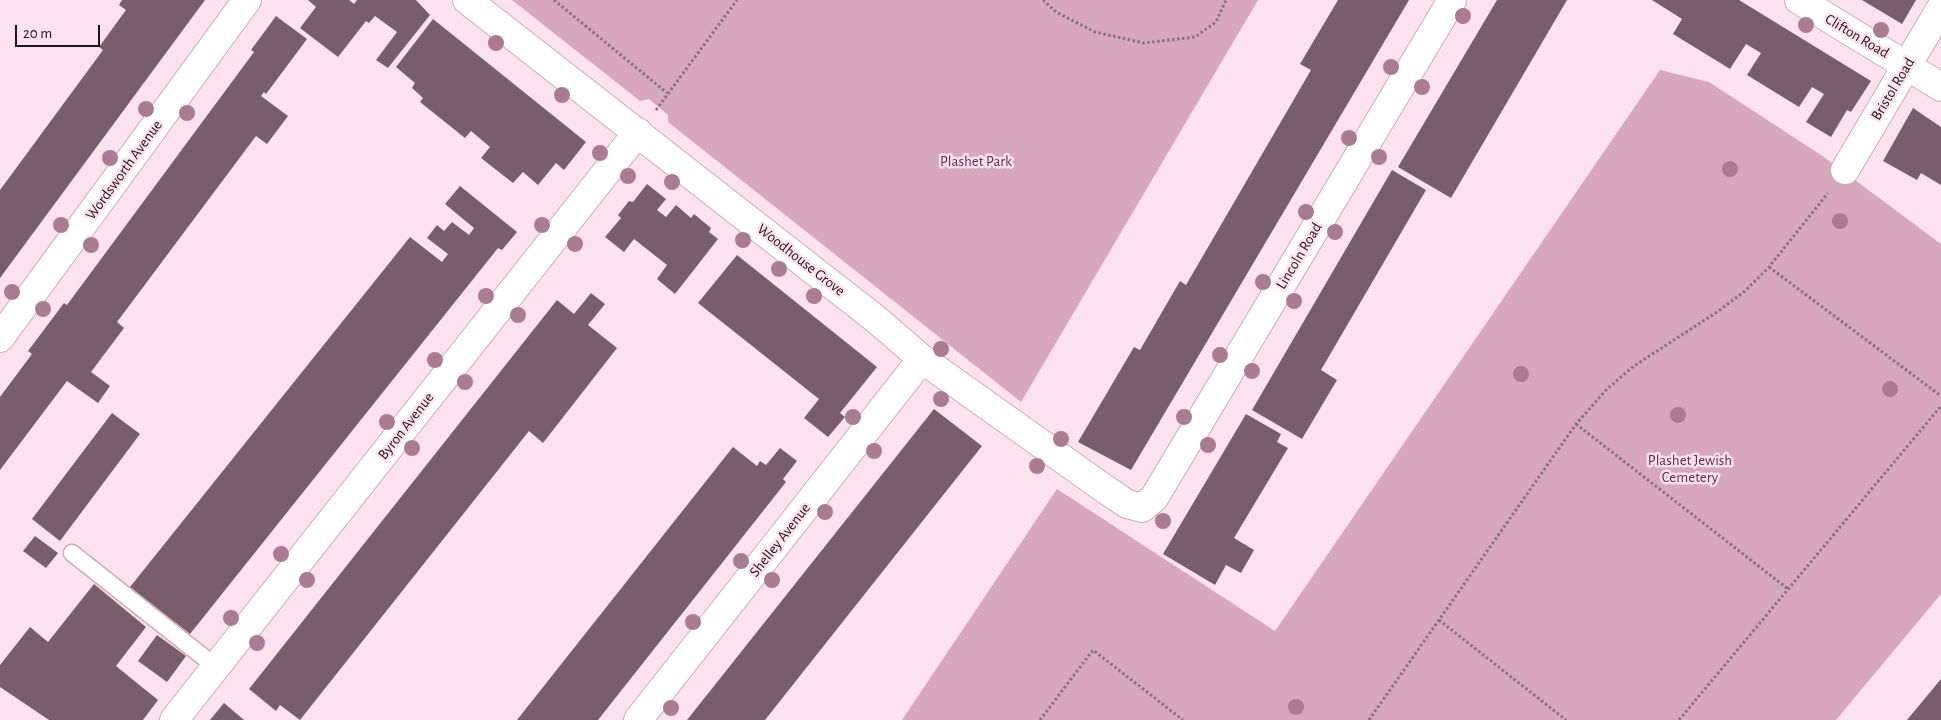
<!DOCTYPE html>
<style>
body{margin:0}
#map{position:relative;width:1941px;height:720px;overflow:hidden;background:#fce2ec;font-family:"Alegreya Sans",sans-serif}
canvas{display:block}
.scale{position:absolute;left:15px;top:25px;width:85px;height:22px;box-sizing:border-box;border:2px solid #1f1418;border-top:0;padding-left:6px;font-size:15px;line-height:18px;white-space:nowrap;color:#1f1418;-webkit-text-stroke:4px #fce2ec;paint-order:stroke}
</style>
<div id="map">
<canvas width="1941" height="720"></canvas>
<div class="scale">20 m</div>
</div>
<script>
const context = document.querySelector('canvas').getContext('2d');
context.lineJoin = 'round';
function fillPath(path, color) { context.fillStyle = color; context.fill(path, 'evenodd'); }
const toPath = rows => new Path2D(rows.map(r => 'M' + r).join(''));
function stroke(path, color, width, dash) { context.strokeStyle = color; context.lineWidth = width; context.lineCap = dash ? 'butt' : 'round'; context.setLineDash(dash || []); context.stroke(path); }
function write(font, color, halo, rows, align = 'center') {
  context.font = font + ' "Alegreya Sans",sans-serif'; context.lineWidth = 5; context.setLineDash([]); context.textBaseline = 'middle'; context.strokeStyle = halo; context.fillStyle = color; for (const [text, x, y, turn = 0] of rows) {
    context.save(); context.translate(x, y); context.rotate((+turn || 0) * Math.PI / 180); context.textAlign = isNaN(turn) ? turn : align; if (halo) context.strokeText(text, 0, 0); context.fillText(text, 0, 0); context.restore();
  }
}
const green = toPath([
 [512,0,1258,0,1021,402,668,122,668,115,649,99,640,101],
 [1660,70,1709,82,1824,157,1941,244,1941,594,1836,720,902,720,1057,489,1275,631]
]);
const building = toPath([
 [122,0,205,0,0,278,0,190,103,50,99,47,126,10,119,5],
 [308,0,349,0,354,4,357,0,416,0,430,15,388,68,376,60,397,32,375,16,369,23,366,21,338,57,300,28,316,7],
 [1338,0,1409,0,1131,470,1078,442,1134,347,1140,350,1180,281,1186,285,1311,70,1300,64],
 [1497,0,1567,0,1451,198,1398,167],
 [1652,0,1739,0,1871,81,1851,112,1847,110,1831,137,1806,122,1824,94,1812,87,1799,107,1747,75,1761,53,1746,44,1730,69,1673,34,1682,19],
 [1862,0,1916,0,1902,24],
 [276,16,307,39,266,94,264,92,261,96,288,116,267,144,256,136,117,322,124,328,91,372,110,386,98,403,67,381,0,470,0,397,32,354,28,351,64,303,67,305,254,52,251,50],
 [433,19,586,142,564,170,556,163,538,185,523,172,513,183,481,158,490,147,471,131,465,138,420,102,423,98,412,88,415,83,396,67],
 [1913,108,1941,127,1941,185,1921,173,1917,180,1883,161],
 [1392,170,1426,190,1321,370,1337,380,1302,439,1252,410],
 [647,184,666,199,657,210,666,217,676,205,691,218,694,214,711,228,709,232,718,239,675,294,657,279,667,265,634,239,624,252,605,237,621,218,618,215,629,201,633,202],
 [460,186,517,232,502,250,498,248,190,634,130,587,410,237,442,262,448,254,427,238,437,225,444,231,452,222,469,235,474,228,445,204],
 [737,255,877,367,840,413,845,417,828,437,804,418,819,399,698,303],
 [591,293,605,304,588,325,617,348,543,443,529,431,300,720,280,705,276,711,249,689,557,300,574,314],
 [934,409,982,446,765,720,687,720],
 [112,413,140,434,60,541,32,519],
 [1246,414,1281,434,1277,442,1288,448,1234,538,1254,550,1241,573,1226,565,1215,585,1163,554],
 [733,447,757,466,760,461,766,465,780,448,797,461,783,479,786,482,598,720,517,720],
 [35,536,58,553,46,568,23,551],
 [94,584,146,627,116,666,158,700,143,720,49,720,0,687,0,665,30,627,48,642],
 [157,635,186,656,167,682,138,661],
 [1941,679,1941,720,1907,720],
 [224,703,244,720,210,720]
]);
const path = toPath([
 [554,0,667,93],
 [1043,0,1056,12,1095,32,1144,43,1195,37,1216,22,1226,0],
 [656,110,737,0],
 [1769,267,1941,396],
 [1576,424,1788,589],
 [1439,620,1566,720],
 [1040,720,1093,650,1183,720],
 [1369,720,1576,424,1607,389,1634,366,1717,312,1745,291,1769,267,1828,193],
 [1679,720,1941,406]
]);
const lane = toPath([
 [72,553,216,667]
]);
const street = toPath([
 [467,0,877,320,922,359,1102,487,1127,504,1142,508,1154,498,1452,0],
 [1799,0,1941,87],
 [1845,170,1941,8],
 [0,338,247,0],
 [174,720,638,132],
 [638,720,922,359]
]);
const trees = [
 [1463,16],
 [1806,25],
 [1881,30],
 [496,43],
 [1391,67],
 [1422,87],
 [562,95],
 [146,109],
 [187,113],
 [1349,138],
 [600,153],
 [1379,157],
 [110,158],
 [1730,169],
 [628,176],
 [672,182],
 [1306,212],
 [1840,221],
 [61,225],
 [542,225],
 [1335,232],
 [743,240],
 [575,244],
 [91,245],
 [779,269],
 [1263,282],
 [12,292],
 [486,296],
 [814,296],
 [1294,301],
 [43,309],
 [518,315],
 [941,349],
 [1220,355],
 [435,360],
 [1252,371],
 [1521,374],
 [465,382],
 [1890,389],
 [941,399],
 [1678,415],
 [853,417],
 [1184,417],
 [387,422],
 [1061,439],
 [1208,445],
 [412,448],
 [874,451],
 [1037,466],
 [825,512],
 [1163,521],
 [281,554],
 [741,561],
 [307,580],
 [772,580],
 [231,618],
 [693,622],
 [257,643],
 [1296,707],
 [671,708]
];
const streetNames = [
 ["Clifton Road",1857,36,31],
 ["Bristol Road",1893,89,-59],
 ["Wordsworth Avenue",124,170,-54],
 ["Lincoln Road",1299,256,-59],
 ["Woodhouse Grove",801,260,38],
 ["Byron Avenue",406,426,-52],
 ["Shelley Avenue",780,540,-52]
];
const parkNames = [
 ["Plashet Park",976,161],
 ["Plashet Jewish",1690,460],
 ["Cemetery",1690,477]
];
fillPath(green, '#d7a7bb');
fillPath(building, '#795e69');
stroke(lane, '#cbacb8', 19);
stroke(street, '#cbacb8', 30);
stroke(path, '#86747a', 3, [2.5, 2.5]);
stroke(lane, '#fff', 16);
stroke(street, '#fff', 28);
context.fillStyle = '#a97c91';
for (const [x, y] of trees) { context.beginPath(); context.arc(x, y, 8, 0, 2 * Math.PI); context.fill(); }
write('15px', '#1f1418', '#fce2ec', streetNames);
write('15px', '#652846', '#fce2ec', parkNames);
</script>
